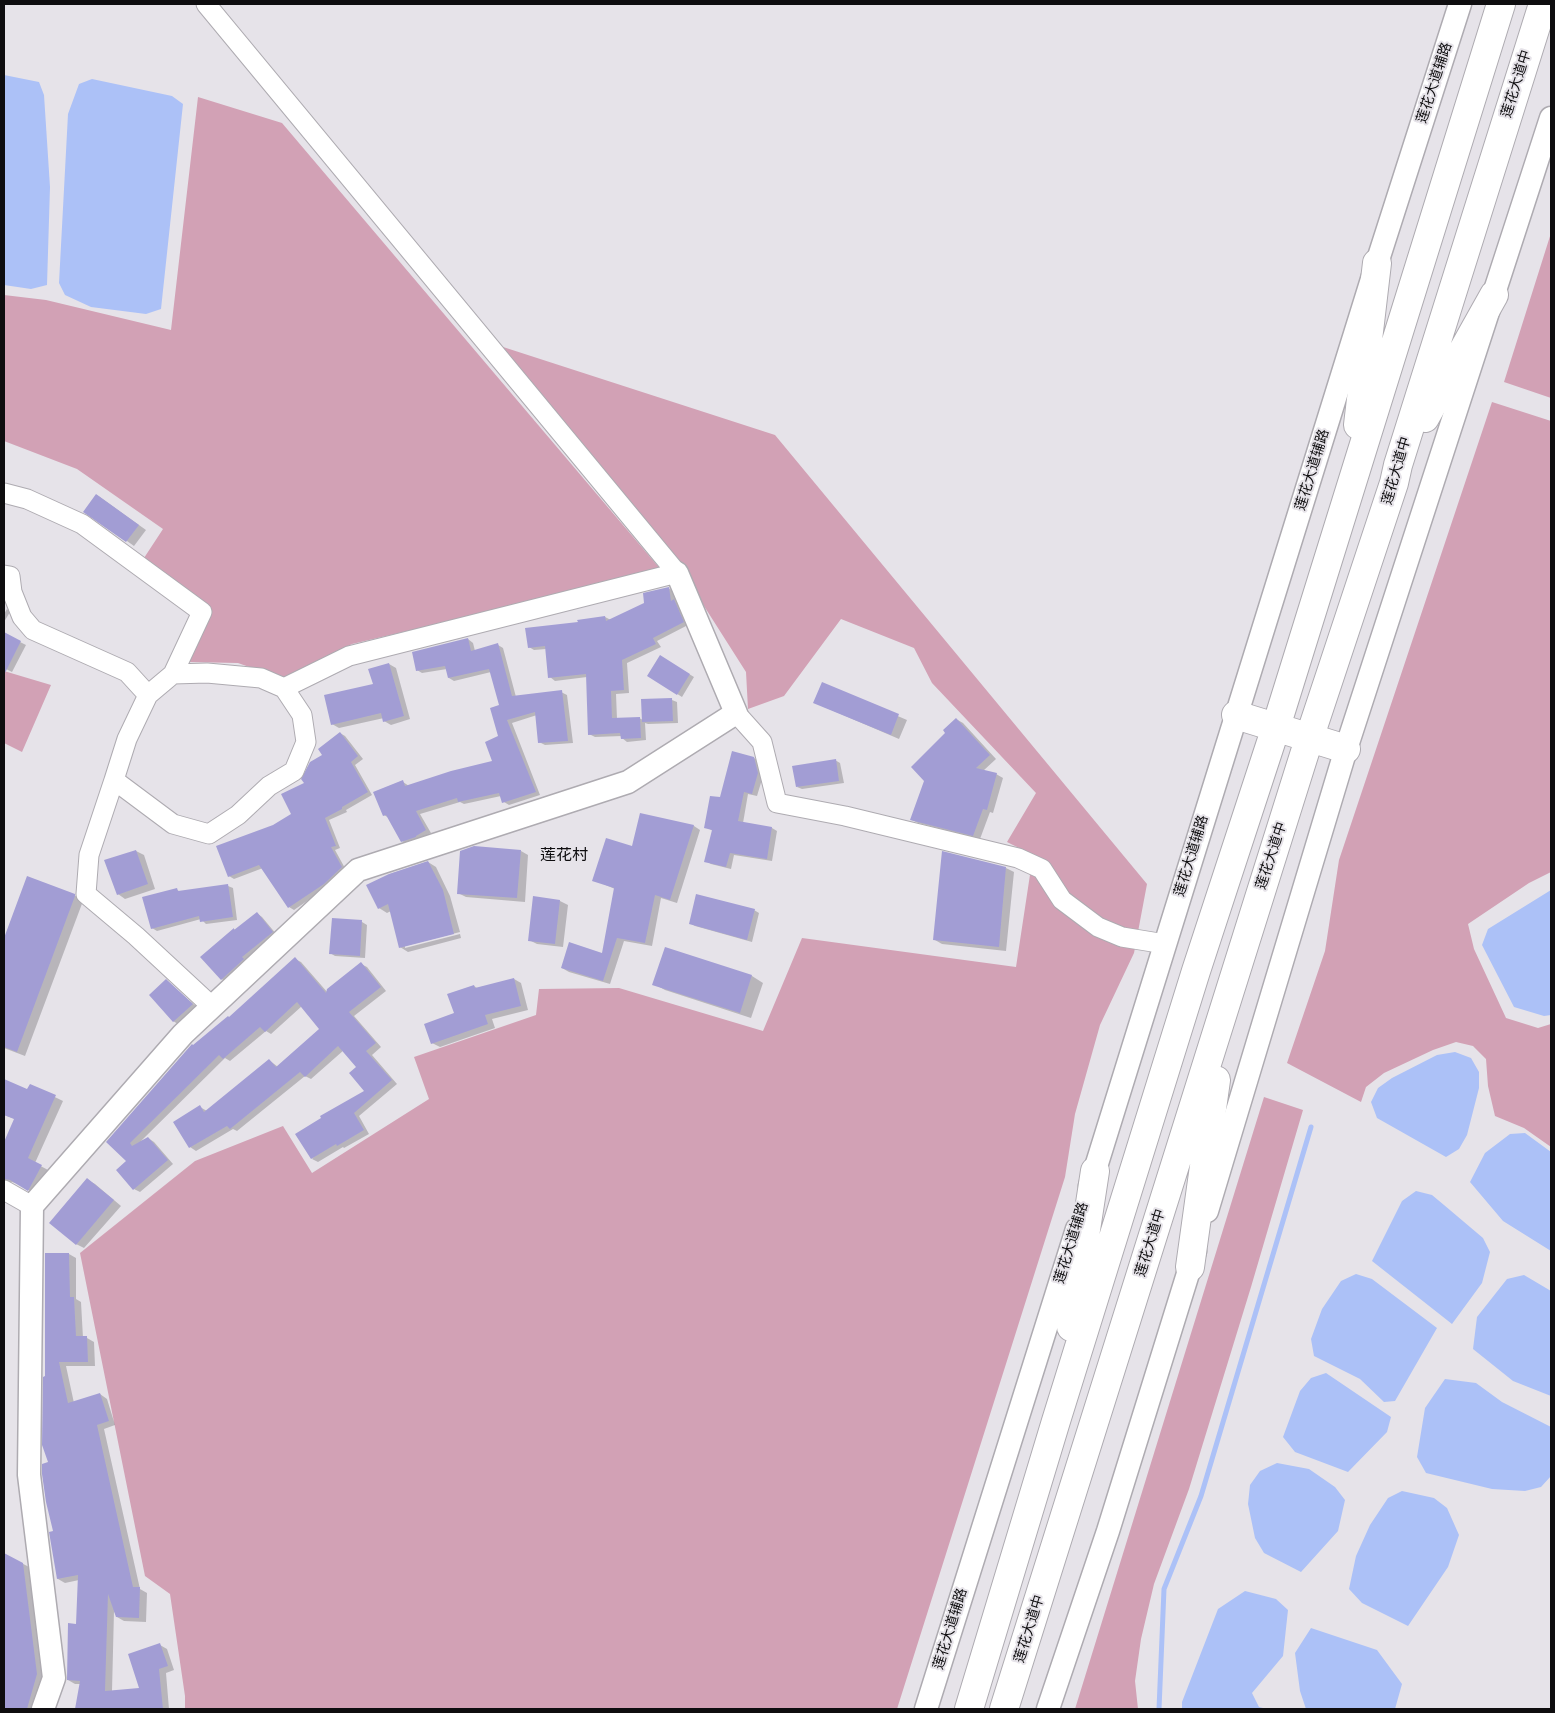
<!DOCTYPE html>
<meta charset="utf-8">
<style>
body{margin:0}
#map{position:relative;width:1555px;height:1713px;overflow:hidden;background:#e6e3e9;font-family:"Roboto Condensed",sans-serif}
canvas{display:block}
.frame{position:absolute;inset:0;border:5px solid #0e0d0f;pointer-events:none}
</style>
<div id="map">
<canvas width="1555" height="1713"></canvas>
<div class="frame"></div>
</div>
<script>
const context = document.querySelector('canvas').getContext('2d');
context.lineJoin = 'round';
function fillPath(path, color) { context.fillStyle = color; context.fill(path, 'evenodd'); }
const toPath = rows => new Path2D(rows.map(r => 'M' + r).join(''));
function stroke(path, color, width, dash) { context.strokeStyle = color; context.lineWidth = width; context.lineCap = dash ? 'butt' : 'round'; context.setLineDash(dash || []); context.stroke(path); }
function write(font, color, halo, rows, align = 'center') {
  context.font = font + ' "Roboto Condensed","Noto Sans SC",sans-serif'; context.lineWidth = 4; context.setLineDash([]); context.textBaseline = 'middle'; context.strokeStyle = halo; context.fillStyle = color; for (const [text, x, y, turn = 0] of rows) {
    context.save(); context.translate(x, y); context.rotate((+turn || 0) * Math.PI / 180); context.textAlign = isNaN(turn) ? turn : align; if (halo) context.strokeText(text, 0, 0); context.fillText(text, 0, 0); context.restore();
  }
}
const green = toPath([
 [198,97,282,123,662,571,352,644,283,679,238,663,189,662,210,610,144,558,163,529,77,469,4,441,4,295,46,300,171,330],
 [1551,233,1551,398,1504,382],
 [500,346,775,435,1147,884,1134,953,1100,1025,1075,1114,1065,1177,897,1709,185,1709,185,1696,170,1594,145,1576,80,1253,195,1161,283,1126,312,1173,429,1099,414,1057,536,1015,539,989,619,988,763,1031,802,938,1016,967,1033,855,1007,842,1036,793,932,683,914,648,841,619,784,696,748,709,746,672,683,573],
 [1492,402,1551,421,1551,872,1529,883,1468,924,1474,949,1506,1018,1538,1028,1551,1024,1551,1147,1524,1128,1495,1116,1488,1086,1486,1059,1473,1046,1456,1042,1433,1050,1384,1073,1366,1087,1361,1102,1287,1063,1325,951,1339,860],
 [4,671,51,685,22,752,4,743],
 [1264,1097,1303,1110,1251,1287,1189,1489,1154,1584,1141,1639,1135,1681,1138,1709,1075,1709]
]);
const water = toPath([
 [4,75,39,82,44,95,50,187,47,285,31,289,4,285],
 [92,79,172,96,183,104,161,309,146,314,91,307,65,295,59,283,68,114,79,84],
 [1551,890,1551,1015,1544,1016,1514,1007,1482,945,1488,929],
 [1455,1052,1471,1058,1479,1072,1479,1088,1467,1135,1459,1149,1446,1157,1377,1118,1371,1102,1378,1088,1392,1078,1437,1055],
 [1525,1133,1551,1152,1551,1251,1503,1221,1470,1182,1485,1153,1510,1134],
 [1416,1191,1432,1195,1444,1205,1483,1238,1490,1252,1482,1283,1452,1324,1372,1261,1402,1201],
 [1356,1274,1372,1279,1437,1328,1395,1401,1384,1402,1360,1379,1314,1356,1311,1339,1322,1309,1341,1281],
 [1524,1275,1551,1291,1551,1396,1513,1381,1473,1349,1477,1317,1507,1279],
 [1326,1373,1391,1417,1387,1432,1348,1472,1295,1452,1283,1437,1300,1391,1311,1378],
 [1445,1379,1476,1383,1502,1402,1551,1427,1551,1476,1541,1487,1525,1491,1492,1489,1426,1473,1417,1457,1425,1408],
 [1277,1463,1309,1469,1335,1487,1345,1500,1338,1531,1301,1572,1264,1553,1255,1538,1248,1504,1250,1485,1260,1471],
 [1402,1491,1434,1498,1447,1508,1459,1535,1448,1567,1408,1626,1362,1603,1349,1589,1356,1556,1370,1525,1388,1498],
 [1245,1591,1276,1599,1288,1610,1283,1656,1252,1693,1259,1707,1267,1709,1182,1709,1182,1702,1218,1609],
 [1311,1628,1377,1650,1402,1684,1395,1709,1306,1709,1300,1691,1295,1653]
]);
const shadow = toPath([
 [97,495,146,530,134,546,127,541],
 [668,588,674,591,676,602,679,604,688,625,657,641,661,647,627,663,629,693,616,694,617,719,639,718,643,720,643,701,672,700,677,702,678,723,648,724,645,723,646,740,627,742,622,738,622,736,595,737,589,734,587,677,555,681,550,677,546,649,534,650,529,647,579,623,605,617,611,620,646,604],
 [7,609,10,612,4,622,4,614],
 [4,634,26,645,12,672,4,668],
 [468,639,473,643,475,651,498,645,503,648,516,697,561,692,567,695,573,743,545,745,539,742,537,715,512,723,540,795,509,805,504,802,501,796,464,804,460,802,420,814,431,833,407,844,402,841,389,818,384,815,403,782,409,786,494,762,500,737,501,706,491,672,454,681,449,678,447,669,422,673,417,670],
 [661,657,694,677,682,697,649,676],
 [389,664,396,668,410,719,391,725,384,721,384,718,339,728,332,724,374,685],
 [823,684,907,720,899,739,815,703],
 [956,719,963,723,996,759,983,771,996,774,1003,778,993,813,990,812,980,839,918,823,912,820,947,733],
 [340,733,345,736,363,759,355,765,372,795,346,810,347,812,329,820,340,848,335,850,346,870,329,886,294,910,289,907,263,868,234,879,229,876,273,826,293,815,305,783],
 [754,758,759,761,763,776,757,796,748,794,743,823,772,828,777,831,772,861,734,855,731,869,711,864,706,861,713,831,706,827,721,799],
 [835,760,840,763,844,783,802,789,797,787],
 [641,814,694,826,700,830,677,903,661,898,652,946,624,941,610,984,569,972,562,968,603,954,615,889,594,880,633,847],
 [136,851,144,855,155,889,125,899,118,894],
 [521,851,528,855,525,902,466,897,458,893],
 [428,862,436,867,450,896,460,932,405,946,405,948,460,934,461,938,408,952,400,947,391,911,387,913,379,908],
 [1006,868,1014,872,1006,951,942,944,935,940],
 [28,878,74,895,83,901,25,1056,4,1048,4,942],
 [228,886,233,888,237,920,206,924,201,919,157,931,152,928,177,890,181,892],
 [534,898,560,901,568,905,563,947,537,944,529,940],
 [754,910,759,913,752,942,695,926,690,923],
 [258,914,262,917,277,935,226,981,221,979,202,957,234,929,236,930],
 [333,920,362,922,367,925,365,958,335,956,330,953],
 [665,949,752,976,763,983,751,1018,665,990,654,984],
 [295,959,301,962,328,993,361,964,367,967,386,991,354,1016,381,1047,372,1055,397,1084,359,1116,369,1134,344,1148,343,1147,318,1162,312,1159,366,1091,358,1067,344,1050,311,1079,305,1076,237,1131,233,1129,196,1151,190,1147,200,1107,207,1111,269,1060,278,1067,320,1029,302,1006,271,1034,266,1031,230,1061,225,1058,141,1141,148,1138,154,1142,173,1164,140,1192,134,1189,128,1161,107,1142,194,1046,230,1018],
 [514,979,521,983,528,1010,492,1019,495,1028,440,1047,432,1043,456,1014,474,986,477,988],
 [166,981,197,1007,178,1024,173,1021],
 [4,1081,28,1091,30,1085,63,1101,35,1163,48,1170,36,1194,18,1184,12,1182,6,1185,4,1183,4,1145,15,1119,4,1115],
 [88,1180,95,1184,121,1206,84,1248,76,1244],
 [46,1254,69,1254,76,1258,76,1299,81,1302,83,1338,87,1338,94,1342,95,1366,66,1366,74,1403,100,1394,107,1399,115,1425,104,1429,140,1589,147,1593,146,1622,124,1621,117,1617,114,1611,112,1691,140,1689,160,1645,167,1649,174,1670,166,1673,169,1709,77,1709,81,1684,75,1684,68,1680,77,1625,79,1580,65,1583,58,1579,50,1463,46,1378],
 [4,1554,31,1568,45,1679,36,1709,4,1709]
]);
const stream = toPath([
 [1159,1709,1164,1589,1201,1496,1311,1127]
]);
const building = toPath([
 [96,494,139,525,126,542,83,512],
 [669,587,671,601,674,599,684,622,653,638,656,644,622,660,624,690,611,691,612,718,640,717,641,738,621,739,620,733,588,735,586,674,548,678,545,646,528,648,525,628,578,622,577,620,605,616,606,621,644,603,643,593],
 [4,632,21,641,4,675],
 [468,638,471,651,498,643,512,696,562,690,568,741,538,743,535,712,507,720,536,792,502,803,499,793,458,802,457,798,416,811,426,830,416,836,416,837,401,842,386,815,383,816,373,792,403,780,405,786,451,771,492,761,485,742,498,736,490,708,499,705,489,669,448,678,445,666,416,671,412,652],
 [660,655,690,674,677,695,647,676],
 [389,663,404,716,383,722,381,713,331,725,324,695,373,684,368,669],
 [822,682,899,714,891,735,813,703],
 [672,698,673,721,642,722,641,699],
 [956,718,990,755,976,768,997,773,987,810,983,809,973,836,910,820,924,781,911,767,945,733,943,730],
 [340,732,358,756,351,762,368,792,342,807,342,809,325,818,336,846,331,847,342,867,324,884,288,908,259,865,228,877,216,846,273,825,291,814,281,794,304,783,301,779,310,762,322,755,318,749],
 [732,751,754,757,758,773,752,794,744,792,738,821,772,827,767,859,730,853,726,867,704,862,712,830,704,828,710,796,720,797],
 [836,759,839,781,796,787,792,766],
 [640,813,694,825,670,900,655,895,645,943,617,938,603,981,561,968,569,942,602,953,614,888,592,881,606,838,632,846],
 [474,846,521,850,517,898,457,894,460,851],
 [136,850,148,884,117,895,104,860],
 [942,851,1006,867,999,947,933,940],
 [428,861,443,890,454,934,399,948,388,904,378,909,366,885,389,874],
 [27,876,75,894,75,896,17,1052,4,1047,4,938],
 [228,884,233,917,200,922,199,916,151,929,142,897,177,888,178,891],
 [696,894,755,909,747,940,689,924],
 [533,896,560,900,555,944,528,941],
 [257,912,273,932,242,957,244,959,221,980,200,957,234,928,234,930],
 [332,918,362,920,360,956,329,954],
 [665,947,752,975,740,1013,652,985],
 [295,957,326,993,327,989,361,962,381,987,349,1012,376,1043,366,1051,392,1080,354,1113,364,1130,337,1146,336,1144,311,1159,295,1134,321,1118,320,1116,364,1091,349,1073,356,1067,338,1046,305,1077,300,1072,230,1129,227,1126,189,1148,173,1122,200,1105,204,1112,269,1059,276,1067,319,1029,297,1002,265,1032,260,1027,223,1059,219,1055,130,1143,132,1146,148,1137,168,1160,133,1190,116,1170,126,1161,106,1142,192,1044,193,1045,228,1016,229,1017],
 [514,978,521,1006,485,1015,488,1024,431,1044,424,1024,454,1013,447,994,474,985,475,988],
 [166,979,193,1004,173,1022,149,995],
 [4,1079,27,1089,30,1084,56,1095,28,1158,42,1165,28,1191,10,1180,4,1179,4,1142,14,1119,4,1115],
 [87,1178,114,1200,76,1245,49,1223],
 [45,1253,69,1253,70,1297,74,1297,76,1336,87,1336,88,1362,59,1362,68,1403,100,1393,109,1421,97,1425,133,1587,140,1587,139,1618,116,1617,108,1594,105,1691,139,1688,128,1654,160,1643,168,1666,159,1669,163,1709,75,1709,80,1681,67,1680,68,1623,76,1624,78,1575,57,1579,49,1532,53,1531,46,1502,42,1474,42,1464,48,1462,42,1445,43,1377,45,1376],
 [4,1553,23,1563,37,1674,27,1709,4,1709]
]);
const minor = toPath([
 [4,493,27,499,82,524,202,612,173,674,207,673,261,678,284,688,349,656,677,573,206,4],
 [4,575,10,576,12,592,22,617,33,630,127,672,148,695],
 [173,674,148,695,127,739,114,780,173,824,209,834,238,815,269,786,294,771,306,742,302,715,284,688],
 [736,713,762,742,777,803,845,816,1018,858,1042,869,1062,900,1098,927,1122,937,1165,944],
 [114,780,89,855,86,894,136,936,205,1000],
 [4,1190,32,1206]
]);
const tertiary = toPath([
 [1090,1186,1377,263,1460,4],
 [1207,1211,1346,749,1551,118],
 [43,1709,54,1678,29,1475,32,1206,183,1034,358,870,628,782,736,713,677,573],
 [926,1709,1077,1229],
 [1048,1709,1108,1531,1195,1251]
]);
const primary = toPath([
 [1425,418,1494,295],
 [1358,425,1377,263],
 [1236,715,1346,749],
 [1190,1267,1216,1080],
 [1071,1327,1095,1171],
 [969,1709,1056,1421,1196,971,1276,727,1501,4],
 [1004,1709,1310,736,1394,483,1398,465,1543,4]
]);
const streetNames = [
 ["莲花大道辅路",1435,83,-72],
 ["莲花大道中",1517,84,-73],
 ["莲花大道辅路",1313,470,-73],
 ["莲花大道中",1397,471,-74],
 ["莲花大道辅路",1192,856,-73],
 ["莲花大道中",1272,856,-72],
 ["莲花大道辅路",1072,1243,-73],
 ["莲花大道中",1151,1243,-73],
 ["莲花大道辅路",951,1629,-73],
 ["莲花大道中",1030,1629,-73]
];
const quarterNames = [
 ["莲花村",564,856]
];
fillPath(green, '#d2a1b5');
fillPath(water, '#acc1f7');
fillPath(shadow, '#0003');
stroke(stream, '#acc1f7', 5);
fillPath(building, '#a29dd4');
stroke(minor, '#aeabb1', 21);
stroke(tertiary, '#aeabb1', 25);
stroke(primary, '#aeabb1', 30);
stroke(minor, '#fff', 19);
stroke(tertiary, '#fff', 22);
stroke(primary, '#fff', 28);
write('14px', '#0e0d0f', '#e6e3e9', streetNames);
write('16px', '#0e0d0f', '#e6e3e9', quarterNames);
</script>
